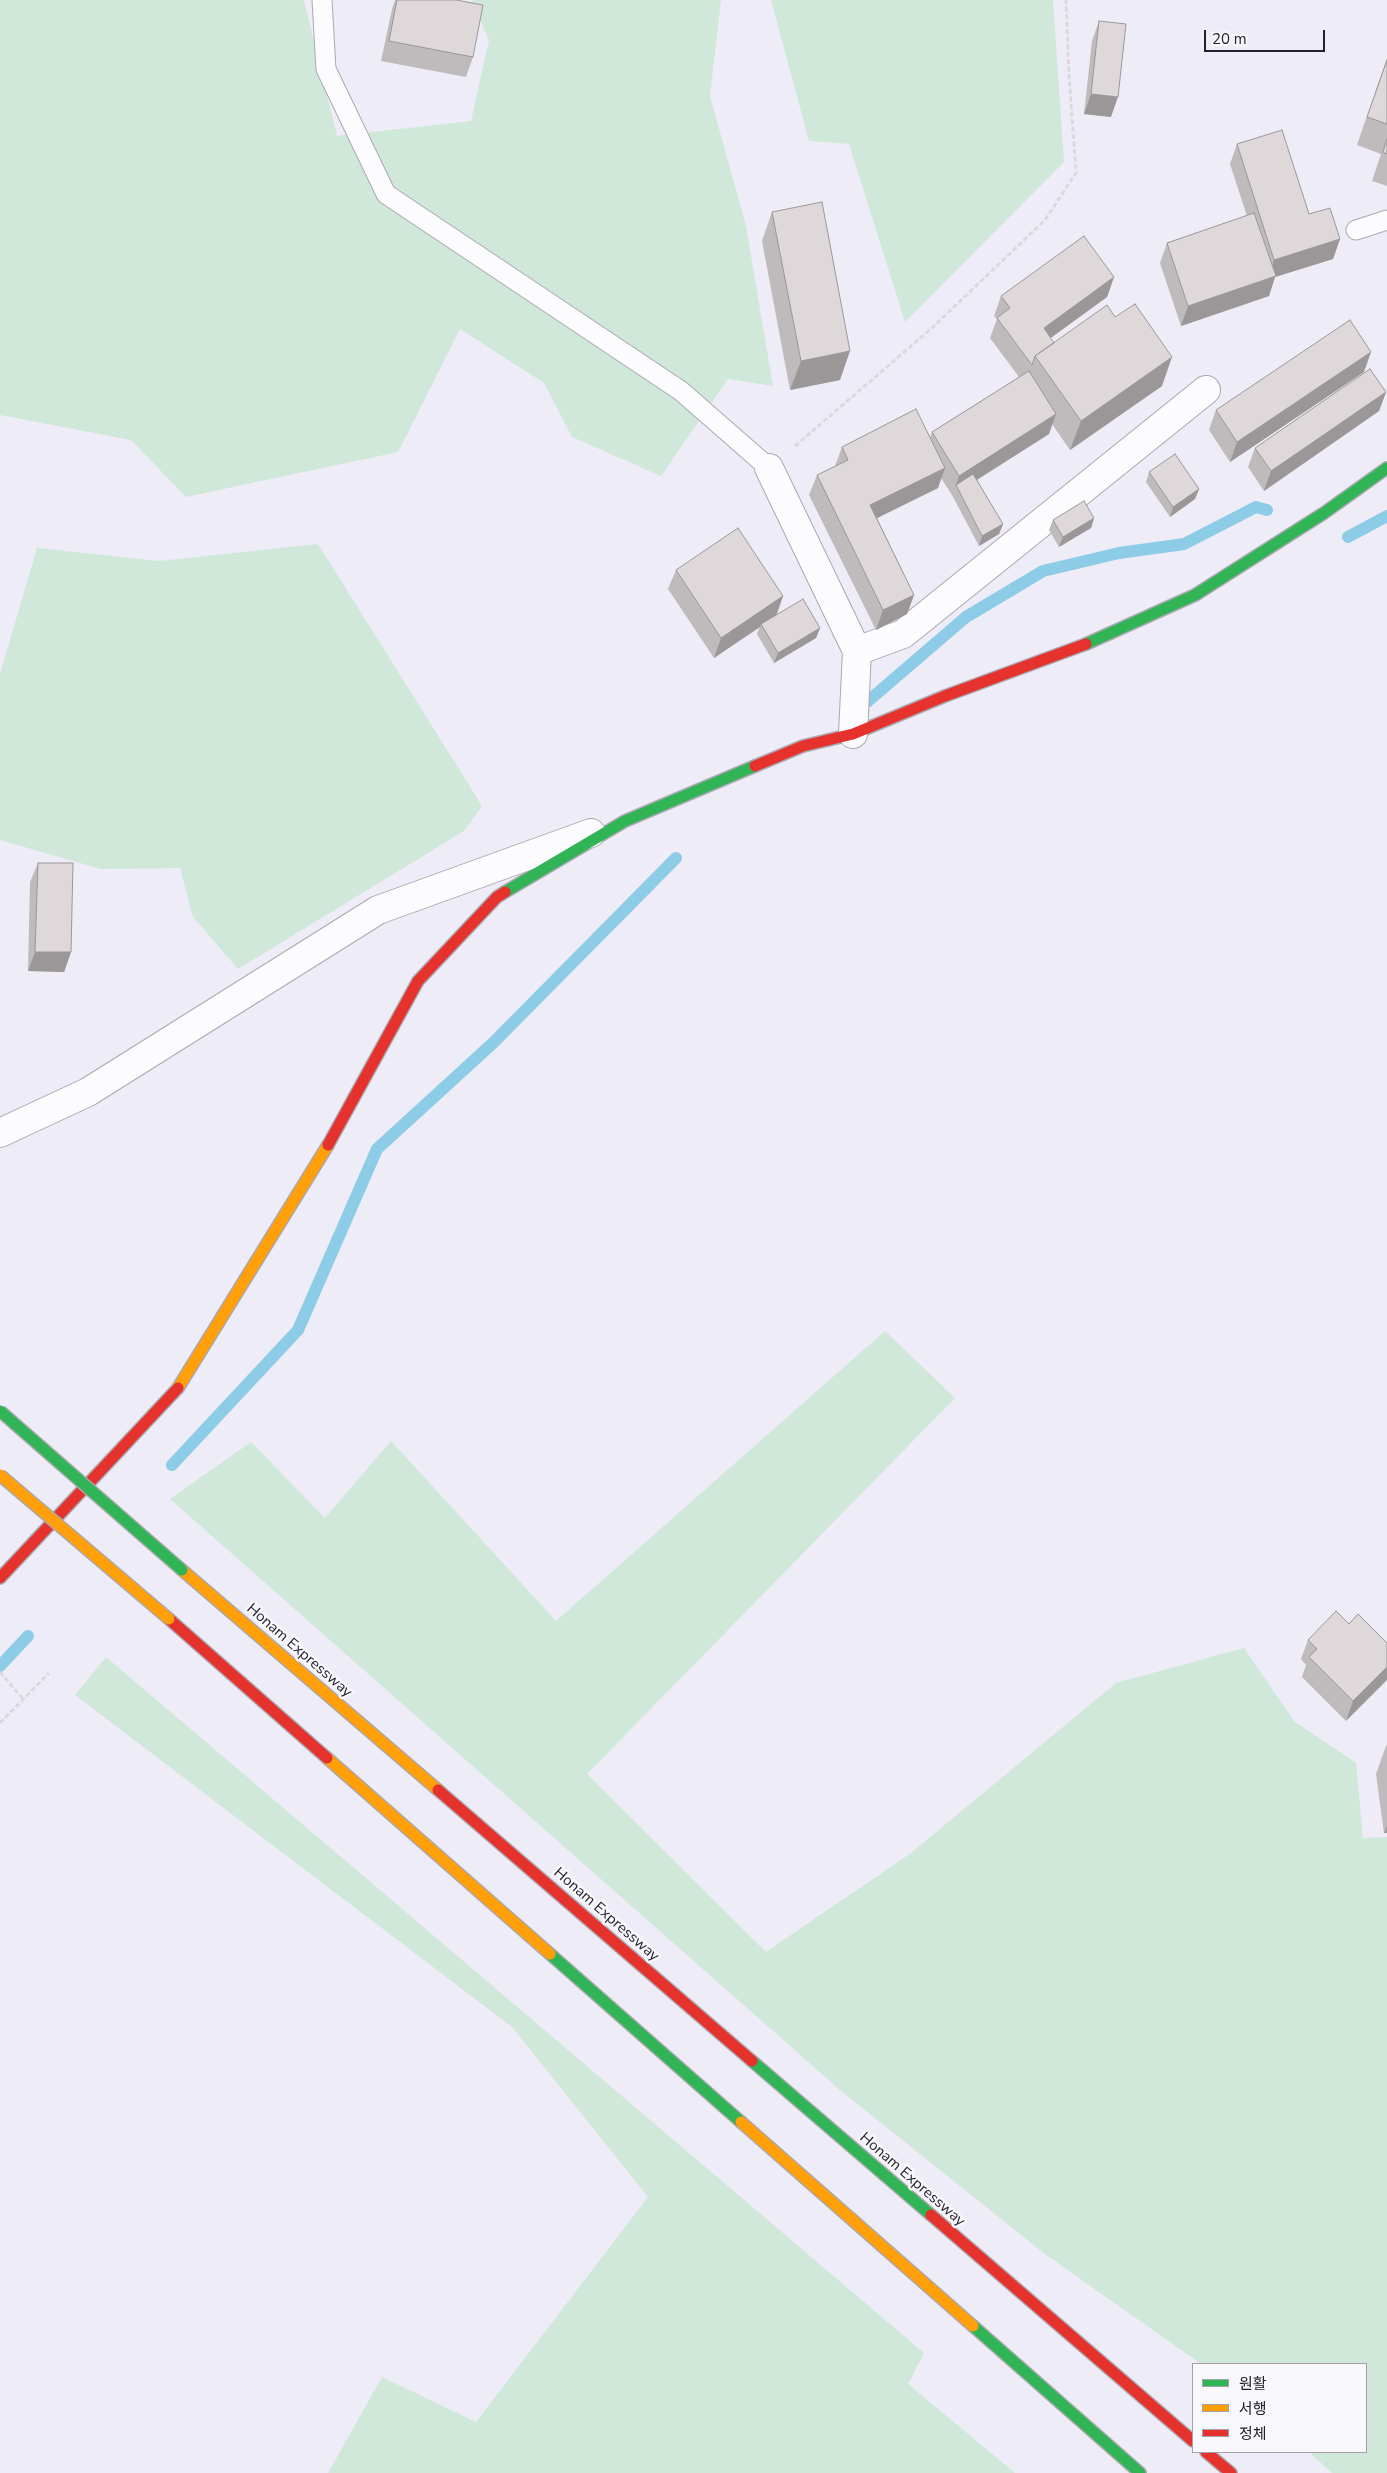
<!DOCTYPE html>
<meta charset="utf-8">
<style>
body{margin:0}
#map{position:relative;width:1387px;height:2473px;overflow:hidden;background:#eeecf7;font-family:"Nunito Sans","Noto Sans KR",sans-serif}
canvas{display:block}
.legend{position:absolute;left:1192px;top:2363px;width:175px;height:90px;box-sizing:border-box;background:#f8f7fc;border:1px solid #a2a1a8;margin:0;padding:6px 9px;list-style:none;font-size:15px;color:#222029}
.legend li{display:flex;align-items:center;gap:10px;height:25px}
.legend b{width:25px;border:1px solid #a2a1a8}
.scale{position:absolute;left:1204px;top:30px;width:121px;height:22px;box-sizing:border-box;border:2px solid #222029;border-top:0;padding-left:6px;font-size:15px;line-height:18px;white-space:nowrap;color:#222029;-webkit-text-stroke:4px #f8f7fc;paint-order:stroke}
</style>
<div id="map">
<canvas width="1387" height="2473"></canvas>
<ul class="legend">
<li><b style="height:6px;background:#30b455"></b>원활</li>
<li><b style="height:6px;background:#ff9f0a"></b>서행</li>
<li><b style="height:6px;background:#e5322d"></b>정체</li>
</ul>
<div class="scale">20 m</div>
</div>
<script>
const context = document.querySelector('canvas').getContext('2d');
context.lineJoin = 'round';
function fillPath(path, color) { context.fillStyle = color; context.fill(path, 'evenodd'); }
const toPath = rows => new Path2D(rows.map(r => 'M' + r).join(''));
function stroke(path, color, width, dash) { context.strokeStyle = color; context.lineWidth = width; context.lineCap = dash ? 'butt' : 'round'; context.setLineDash(dash || []); context.stroke(path); }
function write(font, color, halo, rows, align = 'center') {
  context.font = font + ' "Nunito Sans",sans-serif'; context.lineWidth = 5; context.setLineDash([]); context.textBaseline = 'middle'; context.strokeStyle = halo; context.fillStyle = color; for (const [text, x, y, turn = 0] of rows) {
    context.save(); context.translate(x, y); context.rotate((+turn || 0) * Math.PI / 180); context.textAlign = isNaN(turn) ? turn : align; if (halo) context.strokeText(text, 0, 0); context.fillText(text, 0, 0); context.restore();
  }
}
const green = toPath([
 [0,0,304,0,337,136,471,121,489,40,471,0,721,0,710,96,746,226,773,386,728,379,661,476,572,437,544,383,460,329,398,452,186,497,131,440,0,415],
 [771,0,1053,0,1064,162,905,322,849,144,809,141],
 [318,544,482,806,464,831,238,969,193,917,180,868,101,869,0,840,0,674,37,548,159,561],
 [885,1331,955,1398,587,1774,766,1952,911,1853,1116,1683,1244,1648,1294,1721,1356,1763,1363,1838,1387,1837,1387,2473,1332,2473,1309,2452,1366,2452,1366,2364,1201,2364,1045,2254,840,2090,170,1499,251,1442,325,1518,391,1441,556,1621],
 [106,1657,924,2353,908,2384,1015,2473,328,2473,382,2377,476,2422,648,2197,512,2027,75,1695]
]);
const stream = toPath([
 [1348,537,1387,516],
 [867,702,966,617,1043,571,1119,553,1184,544,1256,507,1267,510],
 [172,1465,298,1330,377,1149,493,1043,676,858],
 [0,1666,28,1636]
]);
const path = toPath([
 [795,446,932,328,1045,220,1076,173,1069,75,1066,0],
 [0,1672,23,1699],
 [0,1723,49,1673]
]);
const lane = toPath([
 [322,0,326,69,386,194,681,391,769,468],
 [1356,230,1387,220]
]);
const street = toPath([
 [769,468,857,651,853,734],
 [857,651,903,634,1206,390],
 [0,1133,88,1092,378,910,591,833]
]);
const fast = toPath([
 [1086,644,1195,595,1324,513,1387,468],
 [505,892,625,821,755,766],
 [550,1954,741,2122],
 [752,2061,931,2215],
 [973,2326,1140,2473]
]);
const slow = toPath([
 [178,1388,328,1145],
 [182,1570,438,1790],
 [327,1758,550,1954],
 [741,2122,973,2326]
]);
const jam = toPath([
 [755,766,803,746,853,734,945,696,1086,644],
 [328,1145,418,981,497,897,505,892],
 [0,1578,178,1388],
 [169,1619,327,1758],
 [438,1790,752,2061],
 [931,2215,1193,2441],
 [1206,2452,1231,2473]
]);
const fastBridge = toPath([
 [0,1411,182,1570]
]);
const slowBridge = toPath([
 [0,1475,169,1619]
]);
const wall = toPath([
 [395,0,456,0,473,57,466,77,381,61,392,9],
 [1099,21,1111,117,1084,114,1092,41],
 [1387,58,1387,186,1372,181,1381,154,1357,145],
 [1237,144,1309,214,1340,239,1333,259,1275,277,1269,296,1181,326,1160,263,1167,243,1247,216,1230,164],
 [772,212,840,380,790,390,762,241],
 [1114,277,1107,297,1050,338,1054,343,1162,386,1070,450,1052,424,1049,434,977,480,1003,524,999,534,979,546,952,495,941,478,938,488,877,518,914,595,907,614,876,630,809,495,817,475,835,466,842,447,930,438,932,432,1019,377,990,338,997,319,994,316,1001,296],
 [1364,372,1230,462,1209,430,1216,410],
 [1386,392,1379,411,1264,491,1248,467,1255,448],
 [1149,472,1199,489,1195,499,1170,517,1146,482],
 [1094,518,1091,528,1059,547,1049,530,1053,520],
 [676,570,783,596,777,615,820,628,816,638,774,663,757,634,760,626,714,658,668,589],
 [38,863,71,952,64,972,28,971,30,882],
 [1349,1624,1387,1643,1346,1721,1302,1677,1306,1665,1301,1659,1308,1640],
 [1387,1745,1387,1833,1384,1833,1376,1774,1386,1746]
]);
const shadedWall = toPath([
 [1091,94,1118,97,1111,117,1084,114],
 [1340,239,1333,259,1275,277,1269,296,1181,326,1188,306,1268,279,1274,260],
 [1114,277,1107,297,1037,348,1044,328],
 [850,351,840,380,790,390,801,361],
 [1371,352,1364,372,1230,462,1237,442],
 [1172,357,1162,386,1070,450,1081,421],
 [1386,392,1379,411,1264,491,1271,471],
 [1056,414,1049,434,959,491,956,485,959,476],
 [945,468,938,488,863,525,870,505],
 [1199,489,1195,499,1170,517,1173,507],
 [1094,518,1091,528,1059,547,1063,537],
 [1003,524,999,534,979,546,982,536],
 [914,595,907,614,876,630,883,610],
 [783,596,776,615,761,624,760,627,714,658,721,638],
 [820,628,816,638,774,663,778,653],
 [35,952,71,952,64,972,28,971],
 [1387,1667,1387,1680,1346,1721,1353,1701],
 [1387,1826,1387,1833,1384,1833]
]);
const building = toPath([
 [397,0,456,0,483,5,473,57,389,41,397,0],
 [1099,21,1126,24,1118,97,1091,94,1099,21],
 [1387,60,1387,124,1367,117,1387,60],
 [1282,130,1309,214,1330,208,1340,239,1274,260,1237,144,1282,130],
 [1387,139,1387,154,1383,152,1387,139],
 [822,202,850,351,801,361,772,212,822,202],
 [1254,213,1276,276,1188,306,1167,243,1254,213],
 [1084,236,1114,277,1044,328,1054,343,1035,356,1032,365,997,318,1010,308,1001,296,1084,236],
 [1135,304,1172,357,1081,421,1035,356,1107,305,1115,317,1135,304],
 [1350,320,1371,352,1237,442,1216,410,1350,320],
 [1370,369,1386,392,1271,471,1255,448,1370,369],
 [1029,371,1056,414,959,476,932,432,1029,371],
 [916,409,945,468,870,505,914,595,883,610,817,475,848,460,842,447,916,409],
 [1175,454,1199,489,1173,507,1149,472,1175,454],
 [973,474,1003,524,982,536,956,485,973,474],
 [1084,501,1094,518,1063,537,1053,520,1084,501],
 [738,528,783,596,721,638,676,570,738,528],
 [803,599,820,628,778,653,761,624,803,599],
 [38,863,73,863,71,952,35,952,38,863],
 [1336,1611,1349,1624,1358,1614,1387,1643,1387,1667,1353,1701,1309,1657,1317,1649,1308,1640,1336,1611]
]);
const streetNames = [
 ["Honam Expressway",299,1651,41],
 ["Honam Expressway",606,1915,41],
 ["Honam Expressway",912,2180,41]
];
fillPath(green, '#cfe8d9');
stroke(stream, '#8dcce6', 12);
stroke(lane, '#aaa8b1', 21);
stroke(street, '#aaa8b1', 30);
stroke(fast, '#aaa8b1', 14);
stroke(slow, '#aaa8b1', 14);
stroke(jam, '#aaa8b1', 14);
stroke(path, '#dadade', 3, [5, 2.5]);
stroke(lane, '#fcfcfe', 19);
stroke(street, '#fcfcfe', 28);
stroke(fast, '#30b455', 11);
stroke(slow, '#ff9f0a', 11);
stroke(jam, '#e5322d', 11);
stroke(fastBridge, '#aaa8b1', 14, []);
stroke(slowBridge, '#aaa8b1', 14, []);
stroke(fastBridge, '#30b455', 11);
stroke(slowBridge, '#ff9f0a', 11);
fillPath(wall, '#bfbabb');
fillPath(shadedWall, '#9b9799');
fillPath(building, '#ded8da');
stroke(building, '#9b9799', 1);
write('15px', '#222029', '#f8f7fc', streetNames);
</script>
